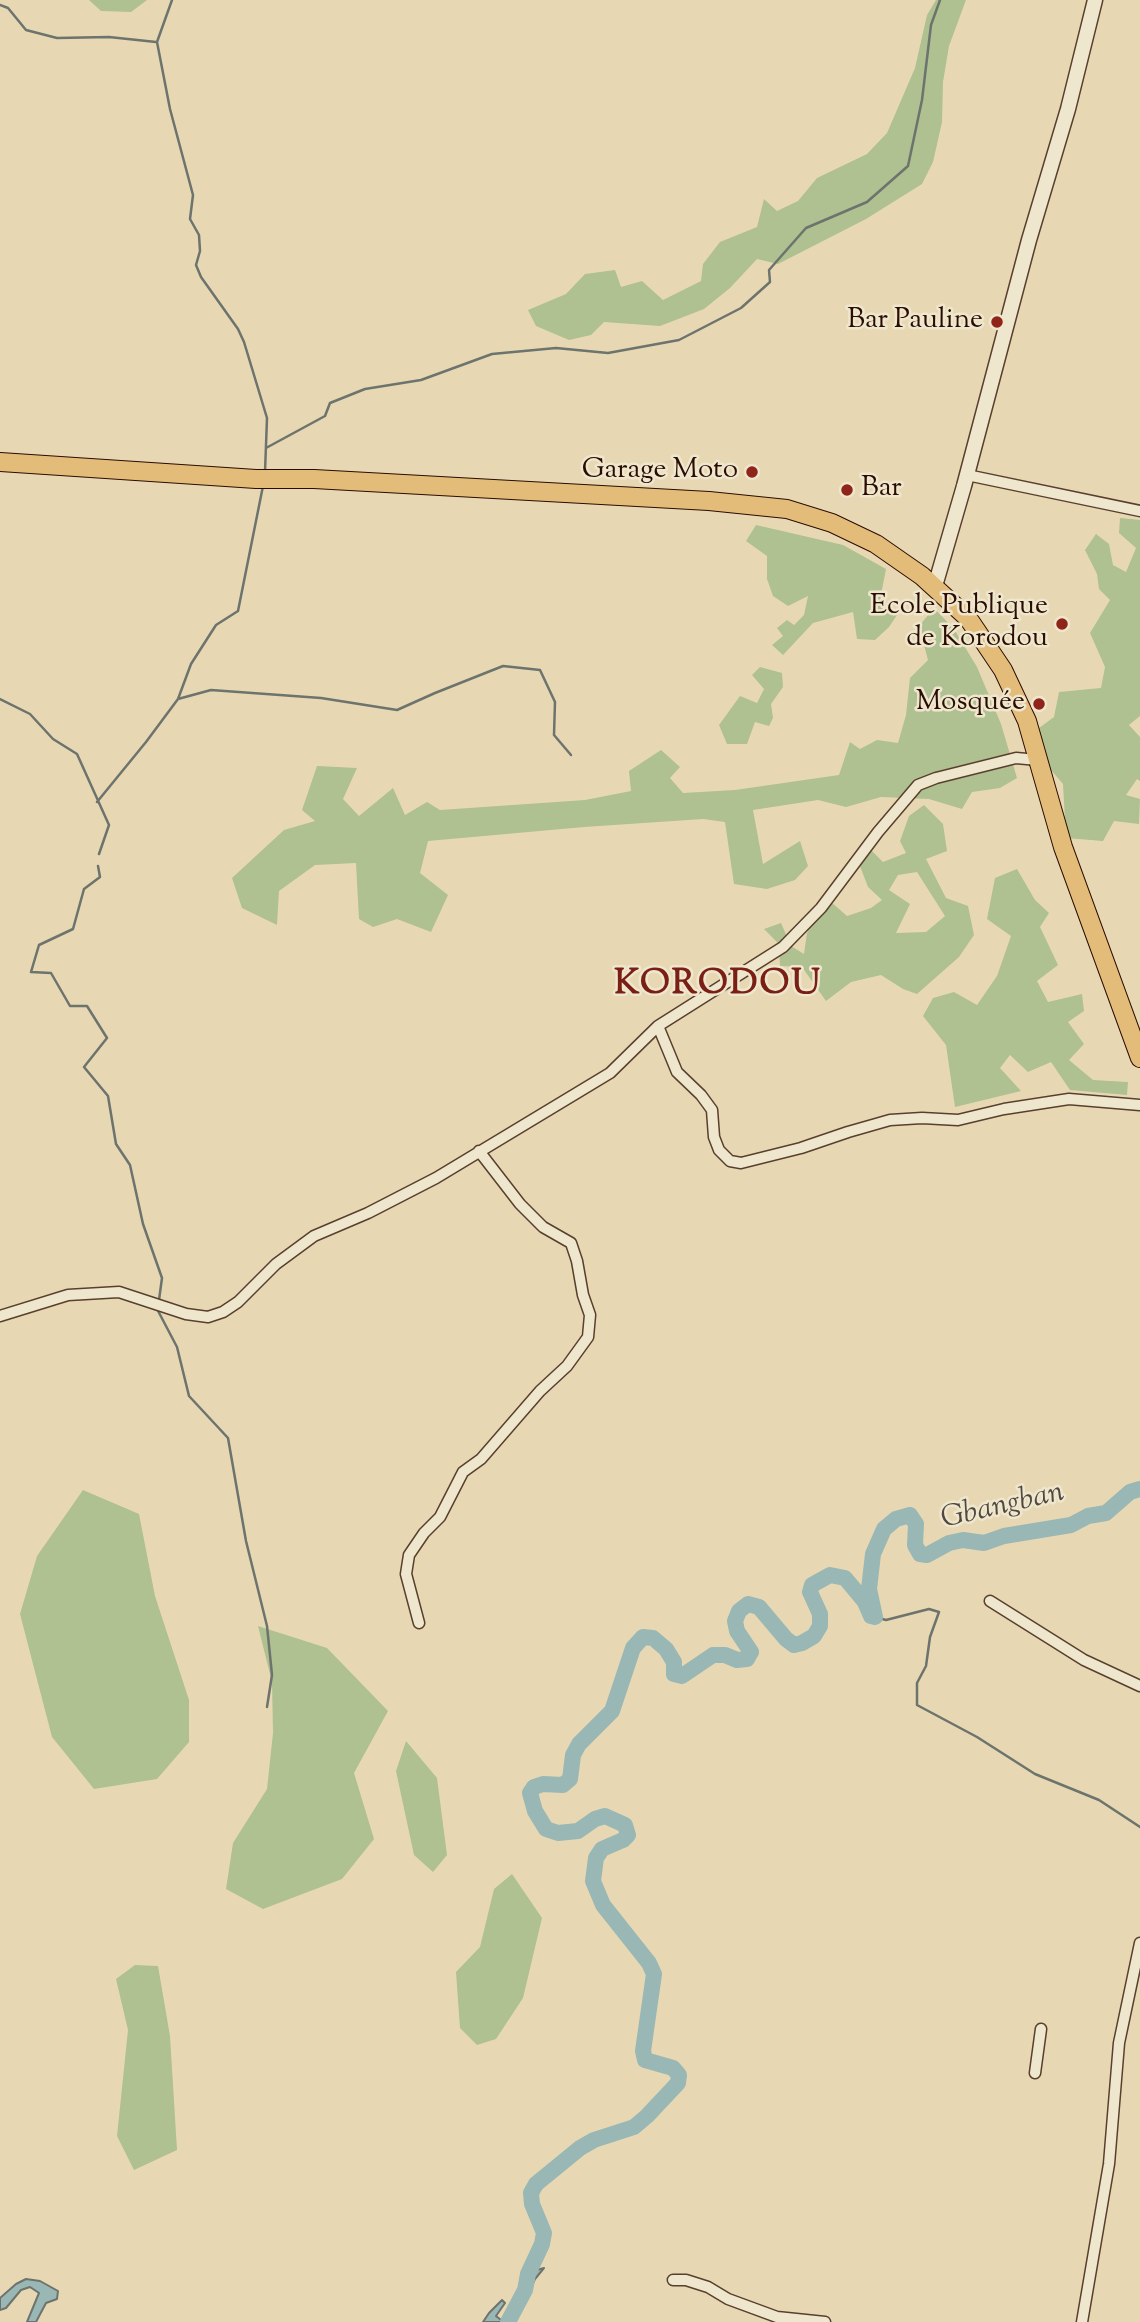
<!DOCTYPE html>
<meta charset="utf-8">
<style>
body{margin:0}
canvas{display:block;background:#e7d8b3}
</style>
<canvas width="1140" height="2322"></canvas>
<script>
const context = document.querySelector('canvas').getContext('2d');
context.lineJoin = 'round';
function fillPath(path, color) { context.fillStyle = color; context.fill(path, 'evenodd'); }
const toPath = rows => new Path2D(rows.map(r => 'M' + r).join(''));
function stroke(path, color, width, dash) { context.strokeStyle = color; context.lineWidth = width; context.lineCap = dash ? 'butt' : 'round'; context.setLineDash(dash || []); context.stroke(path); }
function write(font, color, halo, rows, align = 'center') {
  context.font = font + ' "Sorts Mill Goudy",serif'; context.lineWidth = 5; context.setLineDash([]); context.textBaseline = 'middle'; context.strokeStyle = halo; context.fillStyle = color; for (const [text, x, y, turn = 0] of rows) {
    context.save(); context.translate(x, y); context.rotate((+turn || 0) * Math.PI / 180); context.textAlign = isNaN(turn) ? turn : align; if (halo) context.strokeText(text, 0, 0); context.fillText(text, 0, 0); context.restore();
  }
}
const green = toPath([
 [89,0,147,0,131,12,101,11],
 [936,0,966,0,949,46,943,82,942,122,933,162,922,184,866,219,778,264,757,259,730,288,704,309,660,326,604,322,591,335,569,340,536,326,528,310,566,294,585,274,615,270,621,287,642,281,663,300,701,281,703,264,720,242,757,227,764,199,777,211,798,201,817,178,867,154,887,133,915,68,927,15],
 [1120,518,1140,520,1140,716,1129,725,1140,737,1140,781,1137,779,1126,795,1140,799,1139,824,1114,821,1103,841,1066,838,1063,784,1045,763,1039,728,1054,717,1059,692,1101,688,1105,667,1090,633,1110,600,1099,589,1097,574,1085,550,1096,534,1109,544,1113,565,1126,572,1136,548,1119,533],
 [756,525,843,545,886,569,880,600,897,615,889,627,875,640,857,639,853,612,813,623,783,655,772,645,783,636,777,628,787,620,794,625,804,615,808,596,788,606,773,596,767,579,767,556,746,541],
 [934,608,954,629,977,667,1001,724,1017,778,1000,788,972,792,962,809,929,799,881,797,846,807,818,800,753,810,763,864,800,841,808,866,795,880,767,889,734,884,725,822,703,819,584,827,428,841,420,873,448,895,431,932,397,919,373,927,359,919,356,863,315,865,279,891,277,925,242,908,232,878,284,830,315,821,302,810,317,766,357,768,343,799,359,816,393,788,405,815,427,802,440,810,585,800,631,791,629,771,661,750,680,767,670,778,683,793,735,790,839,775,850,742,860,749,877,740,898,743,906,715,910,678,928,660,919,626],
 [760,667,782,673,783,687,771,704,773,718,769,726,755,722,747,744,727,744,719,725,740,696,757,703,764,689,752,675],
 [924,805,943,824,947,851,926,859,946,898,968,906,974,935,959,957,917,994,903,989,881,975,851,982,826,1001,802,967,780,966,779,944,764,929,781,923,791,946,804,954,807,933,821,908,831,902,847,916,871,908,882,900,868,887,858,861,872,851,883,862,906,853,900,841,909,816],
 [917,872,945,916,926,932,896,933,910,904,889,890,898,875],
 [1017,869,1035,900,1049,913,1040,927,1058,965,1037,981,1048,1002,1082,994,1084,1011,1068,1022,1084,1044,1069,1060,1093,1080,1128,1082,1127,1095,1070,1090,1051,1062,1028,1072,1010,1055,1000,1068,1021,1091,955,1107,946,1045,923,1016,933,998,954,992,977,1005,997,976,1011,936,987,919,995,878],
 [83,1490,139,1514,155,1596,189,1700,189,1742,157,1779,94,1789,52,1737,20,1614,37,1556],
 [258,1626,327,1648,388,1711,354,1773,374,1839,342,1879,263,1909,226,1889,233,1843,267,1789,273,1733,272,1682],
 [406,1741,437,1778,447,1855,433,1872,414,1855,396,1771],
 [512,1874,542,1918,523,1998,496,2039,477,2045,460,2028,456,1972,480,1947,494,1889],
 [135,1965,158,1966,170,2036,177,2150,134,2170,117,2136,128,2030,116,1979]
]);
const water = toPath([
 [544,2268,535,2279,515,2322,483,2322,489,2313,502,2300,505,2303,496,2316,501,2320,506,2317,519,2295,522,2274,544,2268],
 [26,2279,40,2281,58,2291,57,2299,46,2303,36,2322,27,2322,39,2293,30,2287,21,2290,6,2308,0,2310,0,2298,16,2284,26,2279]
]);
const stream = toPath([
 [172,0,157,42,170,109,193,195,190,219,199,235,200,251,196,265,201,277,238,329,244,342,267,418,265,472],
 [0,5,8,8,26,30,57,38,109,37,156,42],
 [266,448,325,416,330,403,365,389,421,380,492,354,556,348,608,353,679,340,741,308,770,282,769,270,806,228,867,202,908,166,922,100,931,25,940,0],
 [0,699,30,714,53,739,77,754,109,825,99,854],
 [178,699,211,690,321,698,397,710,435,693,503,666,540,670,555,702,554,735,571,755],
 [97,802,146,742,178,699,191,664,216,625,238,611,263,486],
 [98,866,100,877,84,889,73,929,39,945,31,972,51,973,70,1006,87,1006,107,1038,84,1067,108,1096,116,1144,130,1165,143,1224,162,1278,159,1300],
 [156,1307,177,1347,189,1396,228,1438,246,1541,267,1626,272,1675,267,1707],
 [875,1617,886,1620,929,1609,939,1612,930,1637,926,1666,917,1683,917,1705,977,1737,1035,1774,1099,1800,1140,1827]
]);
const river = toPath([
 [508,2322,525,2290,528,2274,542,2244,544,2233,532,2204,531,2193,536,2184,580,2148,594,2140,634,2127,647,2116,678,2083,679,2075,673,2068,645,2060,643,2051,654,1974,649,1963,603,1905,593,1881,596,1858,602,1849,623,1840,628,1835,625,1825,605,1816,595,1819,578,1831,558,1833,546,1829,535,1811,530,1793,534,1787,543,1784,563,1785,570,1779,573,1755,579,1744,612,1711,633,1648,643,1637,653,1638,666,1649,674,1662,674,1674,682,1676,713,1655,725,1655,737,1660,747,1659,751,1652,737,1631,735,1621,739,1611,748,1604,759,1607,786,1639,794,1645,802,1643,814,1636,820,1626,820,1614,810,1592,812,1585,830,1575,845,1578,865,1602,871,1616,875,1617,869,1589,873,1554,884,1529,896,1519,910,1515,916,1524,915,1545,920,1554,927,1555,949,1543,963,1540,984,1543,1004,1536,1071,1525,1088,1516,1106,1513,1130,1492,1140,1489]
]);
const minor = toPath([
 [967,475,1140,511],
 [658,1026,677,1072,701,1095,712,1110,714,1137,719,1150,730,1161,741,1163,801,1148,848,1132,890,1120,922,1118,958,1120,1004,1109,1069,1099,1140,1105],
 [0,1316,68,1295,119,1292,186,1314,208,1317,223,1312,238,1302,276,1264,314,1236,368,1213,436,1178,610,1073,658,1026,783,947,821,908,878,832,918,785,936,778,1016,758,1038,760],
 [990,1601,1084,1660,1140,1686],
 [419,1623,406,1574,409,1555,424,1533,440,1517,463,1472,481,1459,540,1391,567,1366,588,1337,590,1315,583,1295,577,1261,571,1243,543,1227,520,1204,479,1151],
 [1035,2073,1041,2029],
 [673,2280,686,2280,708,2287,728,2299,777,2317,825,2322],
 [1082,2322,1109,2164,1119,2043,1140,1943]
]);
const tertiary = toPath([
 [935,586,964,486,1029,240,1068,109,1095,0]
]);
const trunk = toPath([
 [0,462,256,479,314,479,709,501,787,509,832,523,876,544,922,576,968,618,1003,670,1027,721,1063,847,1140,1058]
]);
const markers = [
 [997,322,7,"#8f2418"],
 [752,472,7,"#8f2418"],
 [847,490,7,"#8f2418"],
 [1062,624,7,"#8f2418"],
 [1039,704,7,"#8f2418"]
];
const poiNames = [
 ["Bar Pauline",983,322],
 ["Garage Moto",738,472],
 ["Bar",861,490,"left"],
 ["Ecole Publique",1048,608],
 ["de Korodou",1048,640],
 ["Mosquée",1025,704]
];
const waterNames = [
 ["Gbangban",1003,1508,-13]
];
const districtNames = [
 ["KORODOU",718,987]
];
fillPath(green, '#afc091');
fillPath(water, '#99b8b5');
stroke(water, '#6d736d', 2);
stroke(stream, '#6d736d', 2.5);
stroke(river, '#99b8b5', 16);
stroke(minor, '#593f2d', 13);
stroke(tertiary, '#593f2d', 17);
stroke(trunk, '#2a0c00', 20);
stroke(minor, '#efe6ce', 10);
stroke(tertiary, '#efe6ce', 14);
stroke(trunk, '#e4bc7a', 18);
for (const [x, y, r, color] of markers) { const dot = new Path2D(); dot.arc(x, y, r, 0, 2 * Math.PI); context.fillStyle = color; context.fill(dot); stroke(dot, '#efe6ce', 2.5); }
write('28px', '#2a0c00', '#efe6ce', poiNames, 'right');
write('italic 30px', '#51483f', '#efe6ce', waterNames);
context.letterSpacing = '2px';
write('bold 35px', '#7a1f14', '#efe6ce', districtNames);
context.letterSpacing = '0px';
</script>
